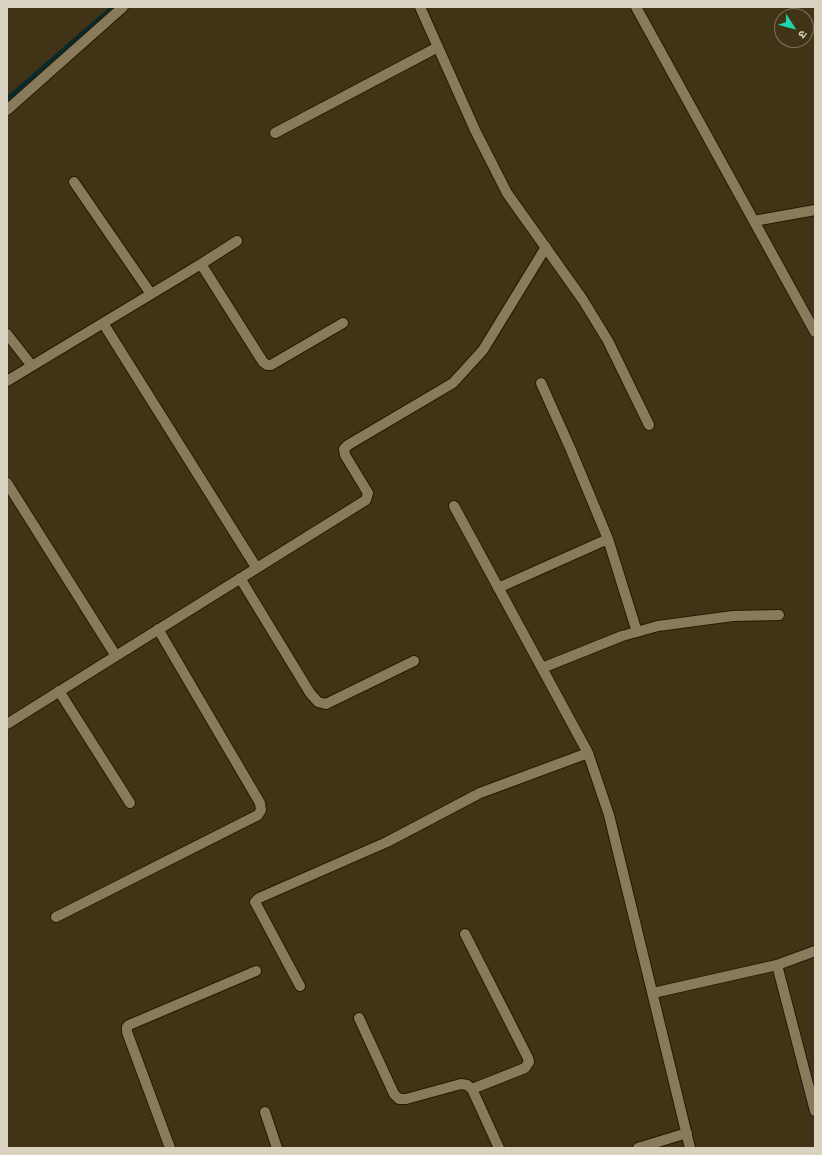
<!DOCTYPE html>
<meta charset="utf-8">
<style>
body{margin:0}
#map{position:relative;width:822px;height:1155px;overflow:hidden;background:#403316;font-family:"Open Sans","Noto Sans Devanagari",sans-serif}
canvas{display:block}
.frame{position:absolute;inset:0;border:8px solid #d9d2c1;pointer-events:none}
.north{position:absolute;left:774px;top:8px;width:40px;height:40px;box-sizing:border-box;background:#403316;border:1px solid #7d735a;border-radius:50%;rotate:126deg;font-size:11px;font-weight:700;line-height:16px;text-align:center;color:#d9d2c1}
.north::after{content:'';display:block;margin:auto;width:14px;height:18px;background:#1fd5b0;clip-path:polygon(50% 0,100% 100%,50% 72%,0 100%)}
</style>
<div id="map">
<canvas width="822" height="1155"></canvas>
<div class="frame"></div>
<div class="north">उ</div>
</div>
<script>
const context = document.querySelector('canvas').getContext('2d');
context.lineJoin = 'round';
const toPath = rows => new Path2D(rows.map(r => 'M' + r).join(''));
function stroke(path, color, width, dash) { context.strokeStyle = color; context.lineWidth = width; context.lineCap = dash ? 'butt' : 'round'; context.setLineDash(dash || []); context.stroke(path); }
const stream = toPath([
 [7,101,115,7]
]);
const service = toPath([
 [275,133,438,47],
 [59,691,130,803]
]);
const minor = toPath([
 [420,7,475,130,507,193,583,300,608,341,649,425],
 [636,7,815,332],
 [7,110,123,7],
 [74,182,151,294],
 [754,221,815,210],
 [201,264,263,362,267,365,271,365,343,323],
 [103,323,256,567],
 [7,334,32,366],
 [7,381,201,264,237,241],
 [541,383,571,450,608,539,637,632],
 [7,483,116,656],
 [454,506,588,753,609,815,690,1148],
 [240,578,310,693,318,702,326,704,414,661],
 [498,588,608,539],
 [542,668,622,636,658,626,733,616,779,615],
 [7,724,366,500,368,493,345,455,344,449,348,445,453,383,483,350,546,247],
 [56,917,258,815,261,810,260,803,158,629],
 [465,934,528,1058,529,1062,525,1068,472,1089],
 [777,965,815,1111],
 [300,986,255,902,259,898,387,842,480,793,588,753],
 [653,993,777,965,815,951],
 [359,1018,394,1094,399,1099,406,1099,461,1084,467,1085,472,1089,499,1148],
 [265,1112,277,1148],
 [170,1148,127,1032,127,1027,129,1025,256,971],
 [638,1148,687,1133]
]);
stroke(stream, '#092a2d', 7);
stroke(service, '#261b00', 12);
stroke(minor, '#261b00', 12);
stroke(service, '#887a5b', 10);
stroke(minor, '#887a5b', 10);
</script>
